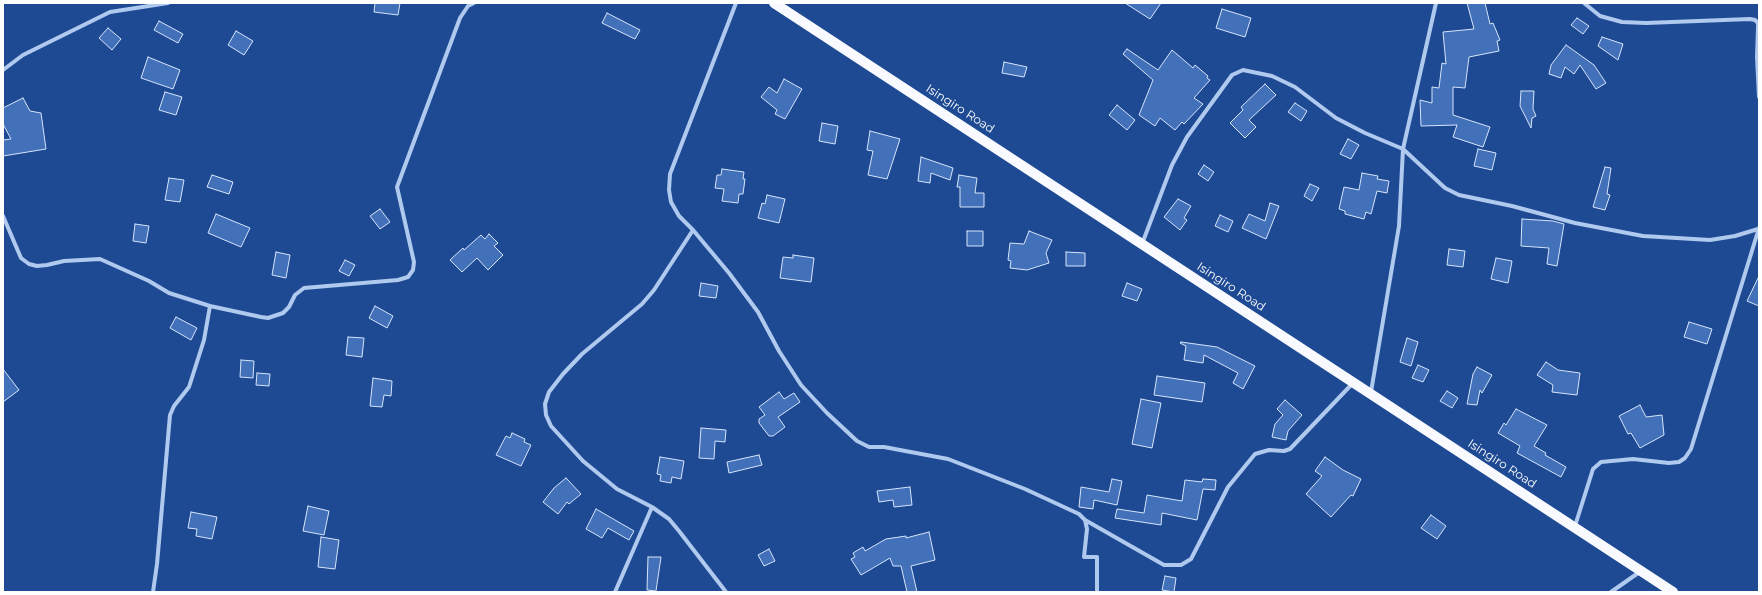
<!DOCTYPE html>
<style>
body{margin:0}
#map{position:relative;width:1762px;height:595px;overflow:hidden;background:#1e4a94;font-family:Montserrat,sans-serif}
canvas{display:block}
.frame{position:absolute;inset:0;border:4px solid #fff;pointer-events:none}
</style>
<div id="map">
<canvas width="1762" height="595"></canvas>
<div class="frame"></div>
</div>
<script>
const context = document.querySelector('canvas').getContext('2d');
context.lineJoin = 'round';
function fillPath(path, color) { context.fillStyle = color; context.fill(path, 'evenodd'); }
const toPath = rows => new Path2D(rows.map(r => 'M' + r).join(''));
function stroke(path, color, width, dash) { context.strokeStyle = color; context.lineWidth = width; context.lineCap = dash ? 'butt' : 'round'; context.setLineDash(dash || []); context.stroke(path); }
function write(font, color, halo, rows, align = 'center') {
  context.font = font + ' Montserrat,sans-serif'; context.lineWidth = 3.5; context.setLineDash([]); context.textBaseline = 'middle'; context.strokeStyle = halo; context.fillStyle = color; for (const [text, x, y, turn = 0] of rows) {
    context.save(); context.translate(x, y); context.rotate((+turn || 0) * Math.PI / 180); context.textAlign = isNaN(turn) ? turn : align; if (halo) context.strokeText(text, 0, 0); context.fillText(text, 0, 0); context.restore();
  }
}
const building = toPath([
 [375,3,400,3,398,15,374,12,375,3],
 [1125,3,1161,3,1150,19,1125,3],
 [1467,3,1485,3,1490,24,1493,23,1500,40,1497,41,1499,51,1469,57,1465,88,1453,87,1453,115,1490,127,1483,147,1453,137,1457,125,1421,126,1420,100,1432,103,1432,87,1439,88,1442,63,1446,64,1443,32,1474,29,1467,3],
 [1222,9,1251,18,1245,37,1216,28,1222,9],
 [607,13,640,30,635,39,602,23,607,13],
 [1577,18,1589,26,1583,34,1571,25,1577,18],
 [159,21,183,34,178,43,154,30,159,21],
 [108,28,121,39,112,50,99,38,108,28],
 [236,31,253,41,244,55,228,45,236,31],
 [1602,37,1623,44,1618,60,1598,46,1602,37],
 [1566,45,1594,65,1606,83,1596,89,1580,65,1574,74,1565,67,1561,78,1549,74,1551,65,1566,45],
 [1127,49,1158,70,1172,50,1193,68,1195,65,1208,76,1207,78,1210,80,1194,98,1203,104,1184,124,1182,122,1175,130,1160,118,1155,126,1139,115,1153,80,1123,54,1127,49],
 [148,57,180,70,173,89,141,78,148,57],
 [1004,62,1027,67,1024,77,1002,73,1004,62],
 [784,79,802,89,785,119,775,114,777,110,761,97,769,87,777,93,784,79],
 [1265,84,1276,95,1249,120,1256,127,1245,138,1230,123,1243,110,1241,107,1265,84],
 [1521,91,1534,91,1533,109,1536,116,1532,118,1531,128,1520,106,1521,91],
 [165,92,182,97,176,115,159,110,165,92],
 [23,98,30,111,41,113,46,149,3,156,3,140,11,139,3,124,3,108,23,98],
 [1295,103,1307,111,1301,121,1288,112,1295,103],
 [1117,105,1135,120,1127,130,1109,115,1117,105],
 [822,123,838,126,835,144,819,141,822,123],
 [870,131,900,139,887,179,868,175,873,151,867,150,870,131],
 [1348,139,1359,145,1351,159,1340,154,1348,139],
 [1478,149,1496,153,1492,170,1474,166,1478,149],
 [921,157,953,168,950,180,931,173,930,183,918,181,921,157],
 [1204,165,1214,172,1208,181,1198,174,1204,165],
 [1605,167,1611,168,1607,194,1610,195,1605,210,1593,207,1605,167],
 [722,169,744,172,743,179,745,179,743,194,739,194,738,203,722,201,724,189,715,188,717,175,721,175,722,169],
 [1362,173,1378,176,1377,179,1389,181,1387,193,1377,191,1371,214,1366,212,1364,219,1345,214,1345,211,1339,209,1344,187,1359,190,1362,173],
 [212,175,233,182,229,194,207,187,212,175],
 [959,175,977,178,975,193,984,193,984,207,960,207,960,187,957,187,959,175],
 [169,178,184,180,180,202,165,200,169,178],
 [1310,184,1319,188,1312,201,1304,196,1310,184],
 [767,195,785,199,779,223,758,218,762,203,765,204,767,195],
 [1178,199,1191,206,1184,218,1187,220,1180,230,1164,217,1178,199],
 [1270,203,1279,206,1266,239,1242,228,1249,214,1265,221,1270,203],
 [380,209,390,222,380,229,370,216,380,209],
 [216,214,250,228,241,247,208,233,216,214],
 [1220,215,1233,221,1228,232,1215,226,1220,215],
 [1522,219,1553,221,1564,224,1557,266,1547,264,1549,248,1521,246,1522,219],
 [135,224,149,226,146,243,133,241,135,224],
 [967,231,983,231,983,246,967,246,967,231],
 [1029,231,1052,240,1046,253,1049,263,1027,270,1010,268,1011,261,1008,260,1010,243,1024,244,1029,231],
 [489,234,498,243,494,246,503,255,488,270,477,258,462,272,450,260,463,248,464,250,481,235,485,239,489,234],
 [1449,249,1465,251,1463,267,1447,265,1449,249],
 [276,252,290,255,286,278,272,275,276,252],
 [1066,252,1085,253,1085,266,1066,266,1066,252],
 [793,255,814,258,811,282,780,278,783,257,793,258,793,255],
 [1496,258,1512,261,1508,283,1491,279,1496,258],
 [345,260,355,265,349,276,339,271,345,260],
 [1759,276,1759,306,1747,301,1759,276],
 [701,283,718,286,716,298,699,296,701,283],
 [1127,283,1142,289,1137,301,1122,296,1127,283],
 [375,306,393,316,387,328,369,318,375,306],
 [176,317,197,328,191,340,170,328,176,317],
 [1689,322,1712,329,1707,344,1684,337,1689,322],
 [348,337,364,338,362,357,346,355,348,337],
 [1407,338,1418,342,1411,366,1400,362,1407,338],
 [1181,342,1217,347,1255,366,1243,389,1233,383,1238,373,1204,355,1203,363,1184,360,1186,346,1180,343,1181,342],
 [241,360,254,361,253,378,240,377,241,360],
 [1546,362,1558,370,1580,373,1577,395,1552,392,1553,385,1537,375,1546,362],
 [1418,365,1429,370,1423,382,1412,378,1418,365],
 [1477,367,1492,375,1482,393,1480,390,1477,405,1467,404,1473,374,1477,367],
 [3,369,19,390,3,402,3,369],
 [257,373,270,374,269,386,256,385,257,373],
 [1157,376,1205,383,1202,402,1154,395,1157,376],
 [373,378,392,381,391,396,384,395,382,407,370,406,373,378],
 [1447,391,1458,398,1452,408,1440,401,1447,391],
 [779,392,784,399,794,393,800,402,778,417,785,427,773,436,769,436,759,423,759,419,765,415,759,407,779,392],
 [1141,399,1161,403,1152,448,1132,444,1141,399],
 [1285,400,1302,415,1288,431,1286,440,1272,437,1275,424,1283,415,1277,409,1285,400],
 [1640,405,1646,417,1662,415,1664,435,1640,448,1631,433,1628,434,1619,416,1640,405],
 [1516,409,1547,425,1534,446,1546,453,1545,455,1566,467,1561,477,1517,453,1520,446,1498,433,1504,423,1506,425,1516,409],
 [701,428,726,430,725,442,715,441,714,459,699,458,701,428],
 [512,433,525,439,524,442,531,445,521,466,496,455,506,436,510,438,512,433],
 [759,455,762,465,729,473,727,462,759,455],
 [660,457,684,461,681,479,672,477,671,483,660,481,661,475,657,474,660,457],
 [1325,457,1343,470,1361,479,1353,496,1351,495,1331,517,1306,494,1322,476,1315,471,1325,457],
 [566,478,581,494,569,504,567,502,558,514,543,502,554,488,566,478],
 [1112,479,1122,481,1117,505,1094,500,1093,509,1079,507,1081,487,1109,492,1112,479],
 [1203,479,1216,480,1215,490,1203,489,1197,520,1162,513,1161,525,1115,518,1117,509,1144,513,1147,495,1182,501,1185,480,1202,482,1203,479],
 [910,487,912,505,894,507,893,500,879,502,877,491,910,487],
 [308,506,329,511,324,535,303,531,308,506],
 [596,509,634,531,629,540,608,528,602,538,586,529,596,509],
 [191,512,217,517,212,539,196,536,197,529,188,528,191,512],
 [1431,515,1446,526,1437,539,1421,528,1431,515],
 [929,532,935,560,911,566,917,592,907,592,901,566,893,566,890,558,861,575,851,559,855,557,853,553,863,547,865,551,886,539,906,536,906,538,929,532],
 [321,537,339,540,335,569,318,567,321,537],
 [769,549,775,561,764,566,758,555,769,549],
 [648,557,661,557,656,591,647,590,648,557],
 [1165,576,1176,578,1174,592,1162,590,1165,576]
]);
const minor = toPath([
 [736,3,670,174,669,190,671,202,679,216,693,230,729,273,758,312,779,351,801,385,827,413,857,441,869,447,884,447,948,459,1025,489,1079,514,1085,520,1087,529,1084,557,1097,557,1097,592],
 [1584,3,1600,16,1622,22,1646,23,1750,19,1755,20,1758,23,1758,28,1757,57,1759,97],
 [3,70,23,55,110,12,168,3],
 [3,216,21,258,29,264,37,266,47,265,64,261,100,259,149,281,169,293,210,306,261,317,268,318,283,313,289,307,295,295,304,288,398,280,408,277,413,270,414,262,397,187,460,18,468,6,474,3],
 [693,230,654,290,642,304,582,354,563,374,549,392,545,404,546,415,551,426,583,461,617,489,652,507,669,519,679,531,726,592],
 [1142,244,1172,165,1187,137,1232,75,1243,70,1272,76,1295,87,1336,118,1365,133,1403,149,1445,188,1459,195,1512,206,1575,223,1643,236,1710,240,1735,236,1758,229],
 [1371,392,1399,226,1403,149,1436,3],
 [1085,520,1164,565,1181,565,1191,559,1228,487,1255,454,1269,450,1284,451,1290,449,1353,383],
 [1575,526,1593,469,1601,462,1633,459,1669,463,1679,462,1685,458,1691,449,1759,228],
 [153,592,157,564,170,415,174,406,189,387,204,340,210,306],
 [615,592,652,507],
 [1611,592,1641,571]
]);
const primary = toPath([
 [774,3,1673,592]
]);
const streetNames = [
 ["Isingiro Road",960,109,33],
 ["Isingiro Road",1231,287,33],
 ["Isingiro Road",1502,464,33]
];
fillPath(building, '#4271b9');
stroke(building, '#d6e5fa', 1);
stroke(minor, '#b0c9ee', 4);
stroke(primary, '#f8faff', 10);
write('12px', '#fff', '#1e4a94', streetNames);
</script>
